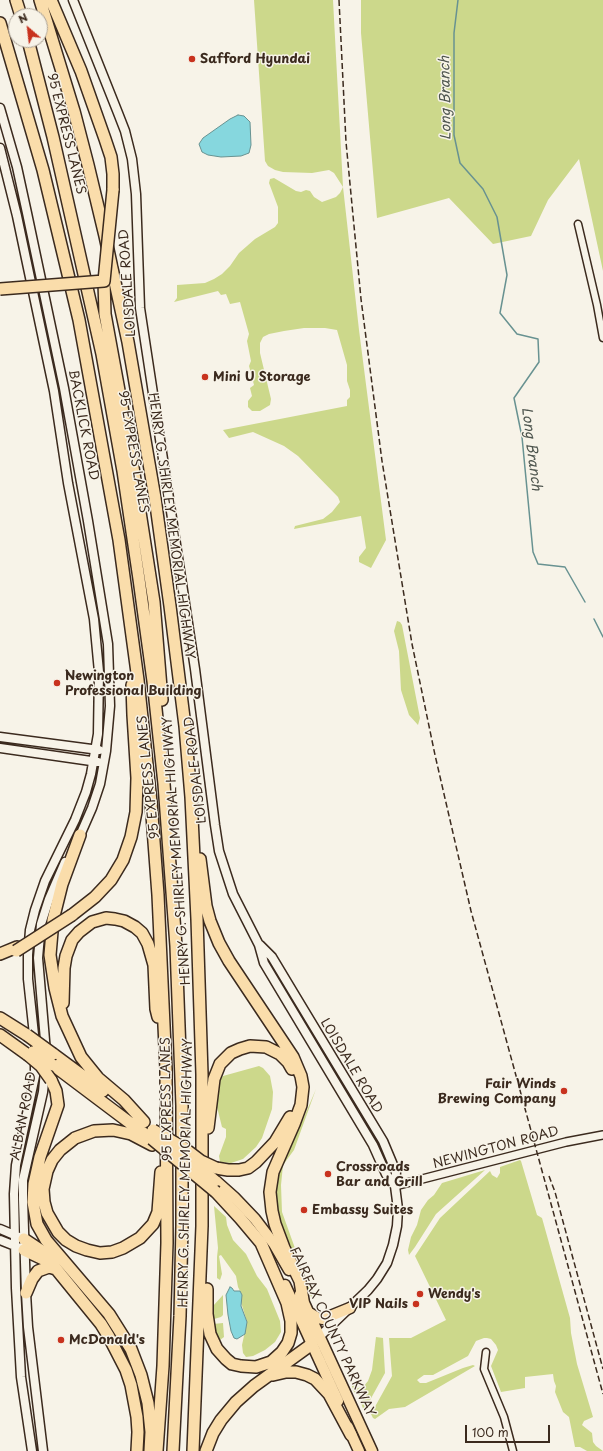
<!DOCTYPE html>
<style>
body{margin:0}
#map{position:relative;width:603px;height:1451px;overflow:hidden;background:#f7f3e8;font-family:"Playpen Sans",sans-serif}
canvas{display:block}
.north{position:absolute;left:8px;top:8px;width:40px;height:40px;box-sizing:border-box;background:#f7f3e8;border:1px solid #aca397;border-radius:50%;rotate:332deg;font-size:11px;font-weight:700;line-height:16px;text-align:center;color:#3b2a1e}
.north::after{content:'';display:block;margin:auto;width:14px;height:18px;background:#c8321e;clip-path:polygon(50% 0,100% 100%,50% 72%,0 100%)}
.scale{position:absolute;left:465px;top:1425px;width:85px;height:18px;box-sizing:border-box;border:2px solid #3b2a1e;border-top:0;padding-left:5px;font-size:12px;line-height:14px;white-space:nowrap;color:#3b2a1e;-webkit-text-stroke:3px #f7f3e8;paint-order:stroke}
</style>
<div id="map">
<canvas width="603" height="1451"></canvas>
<div class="north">N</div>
<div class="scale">100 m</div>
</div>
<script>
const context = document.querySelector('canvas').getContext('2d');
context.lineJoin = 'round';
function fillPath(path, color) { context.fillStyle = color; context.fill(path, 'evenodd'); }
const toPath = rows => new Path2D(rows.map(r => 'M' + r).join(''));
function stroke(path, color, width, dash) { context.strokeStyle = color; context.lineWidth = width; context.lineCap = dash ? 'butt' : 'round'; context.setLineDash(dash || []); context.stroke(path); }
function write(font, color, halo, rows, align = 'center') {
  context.font = font + ' "Playpen Sans",sans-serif'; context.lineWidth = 3; context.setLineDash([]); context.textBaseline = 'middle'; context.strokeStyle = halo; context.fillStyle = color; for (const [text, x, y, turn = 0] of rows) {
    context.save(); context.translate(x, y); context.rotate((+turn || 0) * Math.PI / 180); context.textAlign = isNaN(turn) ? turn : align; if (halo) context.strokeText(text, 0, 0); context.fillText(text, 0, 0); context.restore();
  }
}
const green = toPath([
 [254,0,333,0,343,187,359,330,386,540,371,568,359,562,359,557,366,548,361,516,294,529,295,526,323,519,332,512,340,502,338,497,298,456,284,446,253,432,229,438,223,430,347,406,347,400,350,397,350,390,347,381,347,365,337,330,325,328,304,328,284,331,269,334,263,337,260,343,260,353,271,399,270,405,260,411,252,411,248,407,248,401,252,396,250,388,254,385,249,366,251,361,247,341,249,334,240,302,230,304,226,294,221,295,218,291,174,302,177,298,177,285,205,283,214,279,222,274,230,266,239,253,255,239,275,227,278,223,278,207,269,183,270,179,274,178,296,191,301,192,306,190,310,191,314,197,322,202,336,197,340,193,343,187,334,173,329,170,312,173,283,172,275,170,268,166,265,161],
 [361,0,603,0,603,271,579,159,548,200,531,236,493,244,449,198,377,218,361,33],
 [397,621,400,622,402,625,420,718,418,725,409,715,401,690,399,651,394,631],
 [259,1066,263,1068,270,1076,273,1092,272,1109,262,1138,256,1147,243,1159,231,1163,220,1162,219,1156,226,1137,226,1129,222,1127,217,1107,216,1095,219,1082,223,1076],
 [316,1089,294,1150,283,1165,281,1185,282,1212,301,1265,300,1267,313,1297,312,1299,287,1243,280,1221,276,1198,276,1176,289,1147,302,1122],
 [520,1160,521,1161,537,1215,542,1218,570,1318,571,1333,577,1364,593,1417,584,1421,582,1425,592,1433,593,1442,596,1446,603,1451,587,1451,580,1447,575,1447,569,1417,563,1412,555,1392,556,1386,554,1381,553,1374,525,1377,525,1388,501,1392,491,1366,498,1350,496,1345,491,1339,487,1338,484,1338,476,1341,468,1356,433,1375,424,1375,417,1380,420,1383,426,1383,463,1368,473,1365,475,1366,405,1407,389,1409,375,1419,373,1418,371,1414,392,1376,389,1338,411,1338,446,1320,415,1256,440,1218,490,1171,492,1175,497,1178,500,1173,500,1167],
 [485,1170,436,1214,415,1247,409,1255,408,1250,411,1237,417,1225,421,1210,428,1200,434,1195,442,1183],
 [214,1206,226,1217,227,1225,233,1240,246,1254,257,1276,267,1289,280,1321,281,1332,275,1342,265,1350,253,1356,246,1357,243,1353,242,1345,247,1322,241,1302,242,1295,238,1287,236,1276,221,1255,219,1256,222,1274,220,1280,217,1278,217,1257,218,1248],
 [223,1295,223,1315,221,1317,214,1319,213,1306],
 [223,1323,224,1337,220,1340,213,1328,213,1324],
 [376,1337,383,1338,385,1373,364,1411,361,1403,363,1399,362,1397,354,1392,350,1380,351,1380,354,1386,358,1388,363,1387,368,1381,372,1370]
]);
const water = toPath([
 [238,115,244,116,250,122,251,145,249,153,241,156,221,157,208,155,202,152,199,144,203,138,230,119,238,115],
 [230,1287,232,1288,234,1291,240,1291,242,1295,241,1306,247,1322,245,1334,237,1339,234,1338,231,1331,228,1315,226,1295,230,1287]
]);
const stream = toPath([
 [458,0,454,33,454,135,460,163,483,189,497,217,507,275,500,313,517,334,538,339,539,362,514,398,522,437,533,552,538,564,565,567,585,602],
 [594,619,603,637]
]);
const minor = toPath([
 [578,224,597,305,603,338],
 [486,1352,484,1369,504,1417,513,1451]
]);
const tertiary = toPath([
 [395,1186,566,1142,603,1135]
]);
const secondary = toPath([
 [73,0,118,113,125,131,132,159,136,194,140,308,195,669,215,825,219,851,233,894,259,945,264,963,373,1145,386,1174,395,1186],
 [0,108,17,167,27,213,64,388,88,521,108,644,110,706,106,751,100,784,92,808,78,840],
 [0,148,17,216,54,391,68,483,94,619,99,672,98,734,91,774,86,792,75,820,45,881,35,910,30,930,28,955,28,979,35,1044],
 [0,737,99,750],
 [0,748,98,762],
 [260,945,272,957,293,992,383,1141,396,1172,395,1186,398,1209,397,1226,393,1245,387,1263,377,1279,368,1290,317,1339],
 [46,1052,38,958,41,924,49,899,65,862],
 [0,1229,19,1237],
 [0,1240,20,1248],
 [32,1451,21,1377,16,1288,14,1194,16,1165,35,1076,35,1058],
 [43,1451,28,1327,26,1293,23,1199,23,1180,43,1092,45,1071]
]);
const trunk = toPath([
 [216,1181,234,1197,255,1219,274,1244,289,1270],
 [285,1285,338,1401],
 [300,1294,372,1451],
 [308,1312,318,1318,323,1319,350,1308],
 [348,1427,359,1451]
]);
const motorway = toPath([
 [16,0,21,16],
 [40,0,74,111,88,165,105,236,128,342,155,498,170,606,185,726,191,797,197,919,202,1074,202,1226,193,1451],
 [51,0,81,71,105,139,111,157,113,174,113,190],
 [0,23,43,170,79,320,119,540,138,680,151,802,158,895,166,1069,167,1243,163,1366,157,1451],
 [28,40,53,137,102,354,123,471,139,579,153,681,164,784,176,946,182,1106,182,1225,180,1316,173,1451],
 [104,281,105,314,133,467,154,602,162,700],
 [80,835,62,884,53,920,50,955,55,988,62,1016,81,1057,98,1078,124,1100,144,1122],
 [200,859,206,906,210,921,219,943,229,961,293,1057,301,1076,303,1087,301,1105,294,1124,273,1172,270,1192,272,1211,275,1224,284,1248,300,1281,303,1300],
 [72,915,95,897,111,880,123,860,131,837,136,812,137,778,133,715,132,685],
 [0,954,17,947],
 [63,1003,64,968,66,956,72,940,79,932,92,922,106,918,115,919,124,921,135,927,142,933,148,944,154,965,156,1009,158,1017],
 [0,1018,27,1035],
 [0,1035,28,1055],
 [53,1054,103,1091],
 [53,1065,150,1138],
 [51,1080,56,1091,58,1105,40,1157,34,1184,33,1202,37,1224,46,1240,109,1314,131,1349,141,1375,148,1403,151,1432,150,1451],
 [208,1128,214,1079,220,1064,231,1053,240,1049,250,1046,266,1047,280,1054,288,1062,292,1069],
 [152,1145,131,1134,113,1130,94,1131,75,1138,60,1150,52,1160,47,1171,43,1189,44,1202,47,1213,58,1232,66,1240,76,1246,87,1250,100,1253,112,1252,123,1248,140,1238,153,1224,158,1212,161,1172],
 [216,1168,228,1170,239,1170,248,1168,256,1162,275,1142,290,1117],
 [24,1239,39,1249,44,1254,101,1324,109,1337,126,1370,131,1385,137,1417,138,1432,137,1451],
 [24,1250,45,1260],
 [207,1289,207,1314,210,1334,217,1349,226,1359,232,1364,241,1366,256,1367,271,1362,282,1352,288,1343,291,1333,291,1321,287,1303,261,1243,240,1218,216,1192],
 [26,1293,32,1279,38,1271,49,1267,56,1269],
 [273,1375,286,1372,296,1372,307,1375,315,1379,329,1394,351,1435],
 [206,1451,213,1433,221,1420,236,1402,254,1386,312,1344]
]);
const rail = toPath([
 [339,0,346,142,361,299,382,461,412,644,435,755,471,911,603,1394],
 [549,1176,555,1192,603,1369]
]);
const trunkBridge = toPath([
 [176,1148,216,1181]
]);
const motorwayBridge = toPath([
 [0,289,104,281,113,190],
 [16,951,72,915],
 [27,1035,53,1054],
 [33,1052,53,1065],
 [28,1055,41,1066,51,1080],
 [153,1130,184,1148,201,1161,216,1168],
 [152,1139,216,1192]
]);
const markers = [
 [192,59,4,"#c8321e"],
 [205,377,4,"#c8321e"],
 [57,683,4,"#c8321e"],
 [564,1091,4,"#c8321e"],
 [328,1174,4,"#c8321e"],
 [304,1210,4,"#c8321e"],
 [420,1294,4,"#c8321e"],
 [416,1304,4,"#c8321e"],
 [61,1340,4,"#c8321e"]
];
const poiNames = [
 ["Safford Hyundai",200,59],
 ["Mini U Storage",213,377],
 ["Newington",65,676],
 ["Professional Building",65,691],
 ["Fair Winds",556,1084,"right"],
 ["Brewing Company",556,1099,"right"],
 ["Crossroads",336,1167],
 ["Bar and Grill",336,1182],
 ["Embassy Suites",312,1210],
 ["Wendy's",428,1294],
 ["VIP Nails",408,1304,"right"],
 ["McDonald's",69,1340]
];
const streetNames = [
 ["95 EXPRESS LANES",66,134,76],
 ["LOISDALE ROAD",128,283,-94],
 ["BACKLICK ROAD",83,425,79],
 ["95 EXPRESS LANES",133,452,80],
 ["HENRY G. SHIRLEY MEMORIAL HIGHWAY",171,526,82],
 ["LOISDALE ROAD",196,770,-97],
 ["95 EXPRESS LANES",149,777,-96],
 ["HENRY G. SHIRLEY MEMORIAL HIGHWAY",177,851,-94],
 ["LOISDALE ROAD",351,1066,59],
 ["95 EXPRESS LANES",167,1099,-91],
 ["ALBAN ROAD",24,1116,-79],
 ["NEWINGTON ROAD",496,1148,-15],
 ["HENRY G. SHIRLEY MEMORIAL HIGHWAY",186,1173,-89],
 ["FAIRFAX COUNTY PARKWAY",332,1332,65]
];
const waterNames = [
 ["Long Branch",446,98,-91],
 ["Long Branch",531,449,83]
];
fillPath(green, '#ccd88b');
fillPath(water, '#86d7de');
stroke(water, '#689291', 1);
stroke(stream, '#689291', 1.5);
stroke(minor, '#3b2a1e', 9);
stroke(tertiary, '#3b2a1e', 10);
stroke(secondary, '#3b2a1e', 11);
stroke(trunk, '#3b2a1e', 13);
stroke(motorway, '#3b2a1e', 14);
stroke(minor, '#f7f3e8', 6);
stroke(tertiary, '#f7f3e8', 7);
stroke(secondary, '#f7f3e8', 8);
stroke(trunk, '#faddab', 10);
stroke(motorway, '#faddab', 11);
stroke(rail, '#3b2a1e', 1.5, [6, 3]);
stroke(trunkBridge, '#3b2a1e', 13, []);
stroke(motorwayBridge, '#3b2a1e', 14, []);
stroke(trunkBridge, '#faddab', 10);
stroke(motorwayBridge, '#faddab', 11);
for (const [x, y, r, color] of markers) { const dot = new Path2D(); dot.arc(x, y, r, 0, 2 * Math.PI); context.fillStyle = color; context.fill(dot); stroke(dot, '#f7f3e8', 1.5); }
write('bold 13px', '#3b2a1e', '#f7f3e8', poiNames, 'left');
write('13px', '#3b2a1e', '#f7f3e8', streetNames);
write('italic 14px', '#4e554e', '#f7f3e8', waterNames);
</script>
